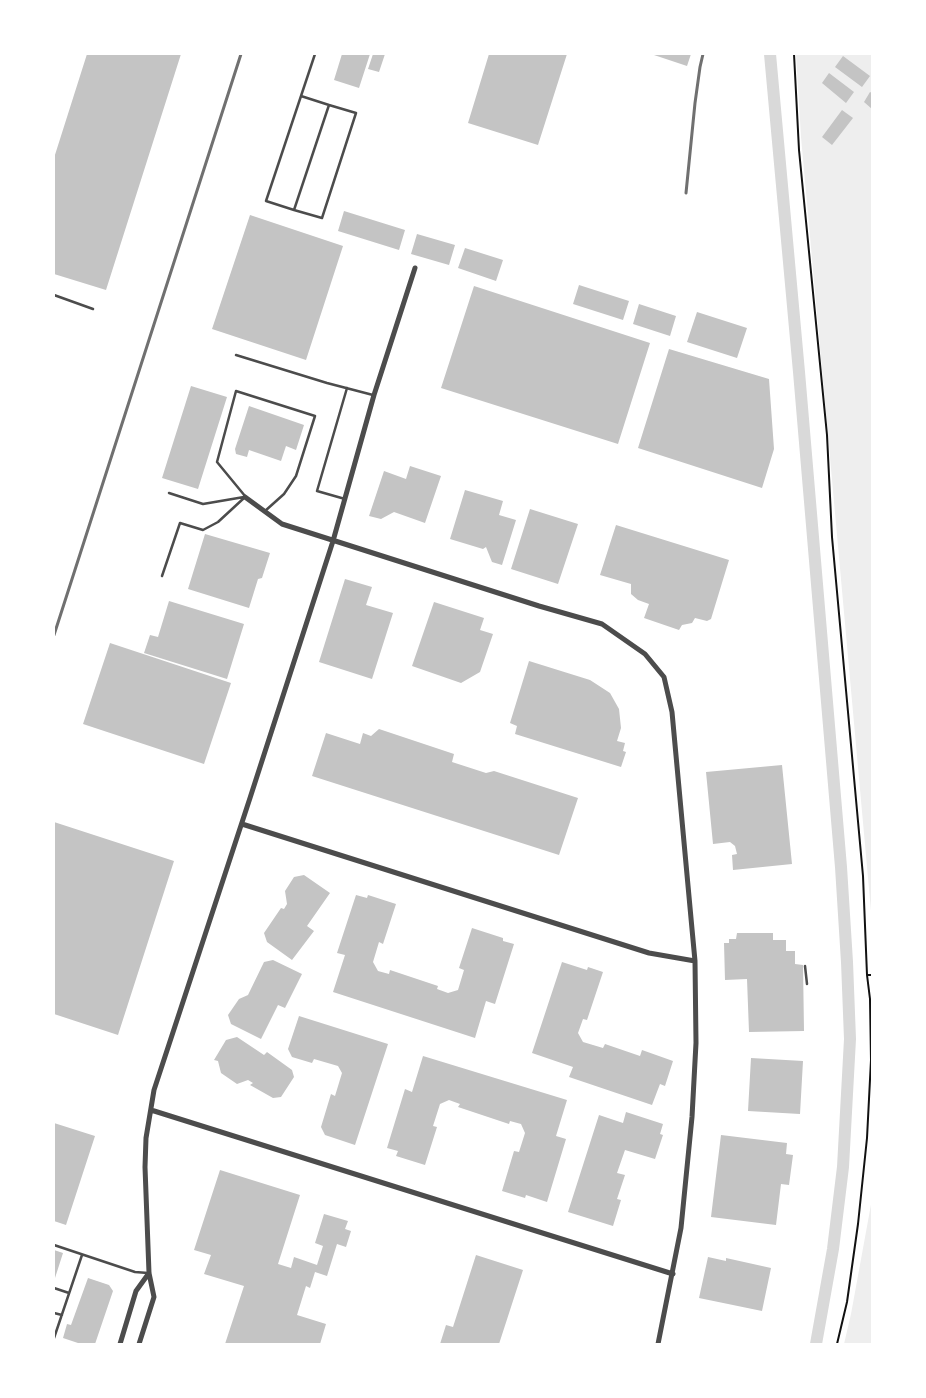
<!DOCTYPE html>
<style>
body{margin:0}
#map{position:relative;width:926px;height:1398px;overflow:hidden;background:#fff;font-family:Spectral,serif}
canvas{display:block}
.frame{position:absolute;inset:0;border:55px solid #fff;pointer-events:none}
</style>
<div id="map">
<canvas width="926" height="1398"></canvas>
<div class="frame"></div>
</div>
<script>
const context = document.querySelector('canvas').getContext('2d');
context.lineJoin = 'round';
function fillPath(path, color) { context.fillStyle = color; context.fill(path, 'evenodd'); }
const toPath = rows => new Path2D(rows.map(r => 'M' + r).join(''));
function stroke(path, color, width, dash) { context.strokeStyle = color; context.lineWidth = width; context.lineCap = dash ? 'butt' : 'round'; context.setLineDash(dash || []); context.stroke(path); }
const green = toPath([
 [796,54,872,54,872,922,801,137],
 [872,1199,872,1344,844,1344,851,1314]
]);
const canal = toPath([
 [770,54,799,372,841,867,847,962,850,1039,843,1167,833,1249,816,1344]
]);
const building = toPath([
 [87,54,181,54,106,290,54,274,54,158],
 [342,54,370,54,359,88,334,80],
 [373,54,385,54,379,72,368,69],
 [489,54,567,54,538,145,468,123],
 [651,54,691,54,687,66],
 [843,56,870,76,862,87,835,67],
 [829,73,854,92,846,103,822,83],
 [870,92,872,93,872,109,864,102],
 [842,110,853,118,832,145,822,137],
 [344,211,405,230,399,250,338,231],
 [250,215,343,246,306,360,212,329],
 [417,234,455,245,449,265,411,254],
 [465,248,503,260,496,281,458,268],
 [579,285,629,301,623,320,573,304],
 [474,286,650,343,618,444,441,388],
 [639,304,676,316,670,336,633,324],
 [697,312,747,328,737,358,687,342],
 [669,349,769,379,774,449,762,488,638,448],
 [191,386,227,397,198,489,162,478],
 [249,406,304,425,296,450,286,446,281,461,249,450,247,457,236,454,235,449],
 [410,466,441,476,425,523,394,512,381,519,369,516,384,471,406,479],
 [465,490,503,501,499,515,516,520,502,565,492,562,486,547,483,549,450,539],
 [530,509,578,524,558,584,511,569],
 [616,525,729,560,711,619,707,621,695,618,692,623,682,625,679,630,644,618,649,604,638,600,631,594,631,584,600,575],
 [205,534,270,553,262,578,258,579,249,608,188,589],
 [345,579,372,587,366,605,393,613,372,679,319,662],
 [169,601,244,624,227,679,144,653,150,635,158,637],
 [434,602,484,618,480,630,493,634,480,672,461,683,412,666],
 [110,643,231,683,204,764,83,724],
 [529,661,590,680,610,693,619,709,621,728,617,741,625,743,623,751,626,752,621,767,515,734,517,726,510,723],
 [379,729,454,754,452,762,486,773,494,771,578,798,559,855,312,776,326,733,360,744,363,733,371,736],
 [782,765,792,864,733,870,732,855,737,854,735,846,730,842,713,844,706,772],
 [54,822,174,861,118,1035,54,1014],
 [304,875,330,893,307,926,314,931,292,960,267,942,264,933,281,908,284,909,287,904,285,891,294,877],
 [356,895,367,898,368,895,396,904,383,944,379,942,373,962,378,971,389,974,390,970,438,986,437,989,448,993,458,990,464,970,459,968,472,928,503,938,503,941,514,944,495,1004,486,1001,475,1038,333,992,345,955,337,953],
 [737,933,773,933,773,940,786,940,786,951,795,951,795,964,803,965,804,1031,749,1032,747,979,725,980,724,943,729,943,729,939,736,939],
 [273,960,302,974,285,1008,278,1005,261,1039,231,1024,228,1015,239,999,248,995,264,962],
 [562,962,587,970,588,967,603,972,587,1020,583,1019,578,1033,583,1042,603,1048,605,1044,640,1056,642,1050,673,1061,665,1086,660,1084,652,1105,569,1077,573,1067,532,1053],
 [299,1016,388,1044,355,1145,325,1135,321,1127,331,1094,335,1096,342,1073,338,1066,314,1059,312,1063,292,1057,288,1049],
 [237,1037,264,1055,267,1052,292,1070,294,1077,281,1097,273,1098,250,1085,253,1083,248,1080,237,1084,221,1073,218,1061,214,1060,226,1040],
 [423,1056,567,1100,556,1136,566,1139,547,1202,526,1195,525,1198,502,1191,514,1151,519,1152,525,1133,521,1124,510,1121,509,1124,458,1107,460,1104,449,1100,440,1104,433,1126,437,1127,425,1165,396,1156,398,1151,387,1148,405,1089,412,1092],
 [751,1058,803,1061,800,1114,748,1111],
 [626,1112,663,1124,660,1134,663,1135,655,1159,625,1150,617,1173,625,1175,617,1199,621,1200,613,1226,568,1212,599,1115,623,1123],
 [54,1123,95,1136,66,1225,54,1221],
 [721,1135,787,1143,786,1154,793,1155,789,1185,781,1184,776,1225,711,1217],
 [220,1170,300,1195,278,1264,291,1268,294,1257,317,1265,323,1246,315,1243,324,1214,348,1221,345,1229,351,1231,346,1247,337,1244,327,1276,315,1272,310,1288,306,1286,297,1315,326,1324,320,1344,225,1344,244,1286,204,1274,211,1255,194,1250],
 [54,1250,63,1253,55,1278,54,1278],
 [476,1255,523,1270,499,1344,440,1344,446,1325,453,1327],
 [708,1257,726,1261,726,1258,771,1268,762,1311,699,1298],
 [88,1278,109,1285,113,1291,95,1344,81,1344,63,1338,67,1324,71,1325]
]);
const path = toPath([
 [794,54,799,150,827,435,832,537,863,876,867,975,870,999,871,1060,867,1138,858,1224,847,1302,837,1344],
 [867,975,872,975]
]);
const service = toPath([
 [301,96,329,105,294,210,266,201,315,54],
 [294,210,322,218,356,113,329,105],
 [54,295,93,309],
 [236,355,327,383,373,395],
 [169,493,203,504,244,497],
 [245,496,217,462,236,391,315,416,296,476,284,494,265,511],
 [345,499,317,491,347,388],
 [162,576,180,523,203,530,218,522,244,498],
 [805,966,807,984],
 [54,1245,135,1272,148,1273],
 [54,1288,69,1293],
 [54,1313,62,1315],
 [54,1338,82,1255]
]);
const minor = toPath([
 [245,497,282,524,539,606,602,624,645,654,664,677,672,712,692,929,695,961,696,1043,692,1117,681,1228,658,1344],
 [242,824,649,953,695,961],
 [151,1110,673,1274],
 [120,1344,136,1291,149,1273],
 [139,1344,154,1297,149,1273,145,1167,146,1138,154,1090,250,798,333,541,374,395,415,268]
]);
const rail = toPath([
 [686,193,695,103,700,67,703,54],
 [54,635,241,54]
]);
fillPath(green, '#eee');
stroke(canal, '#d9d9d9', 12);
fillPath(building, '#c4c4c4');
stroke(path, '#111', 2);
stroke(service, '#4c4c4c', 2.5);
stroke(minor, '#4c4c4c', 5);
stroke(rail, '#707070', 3);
</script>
